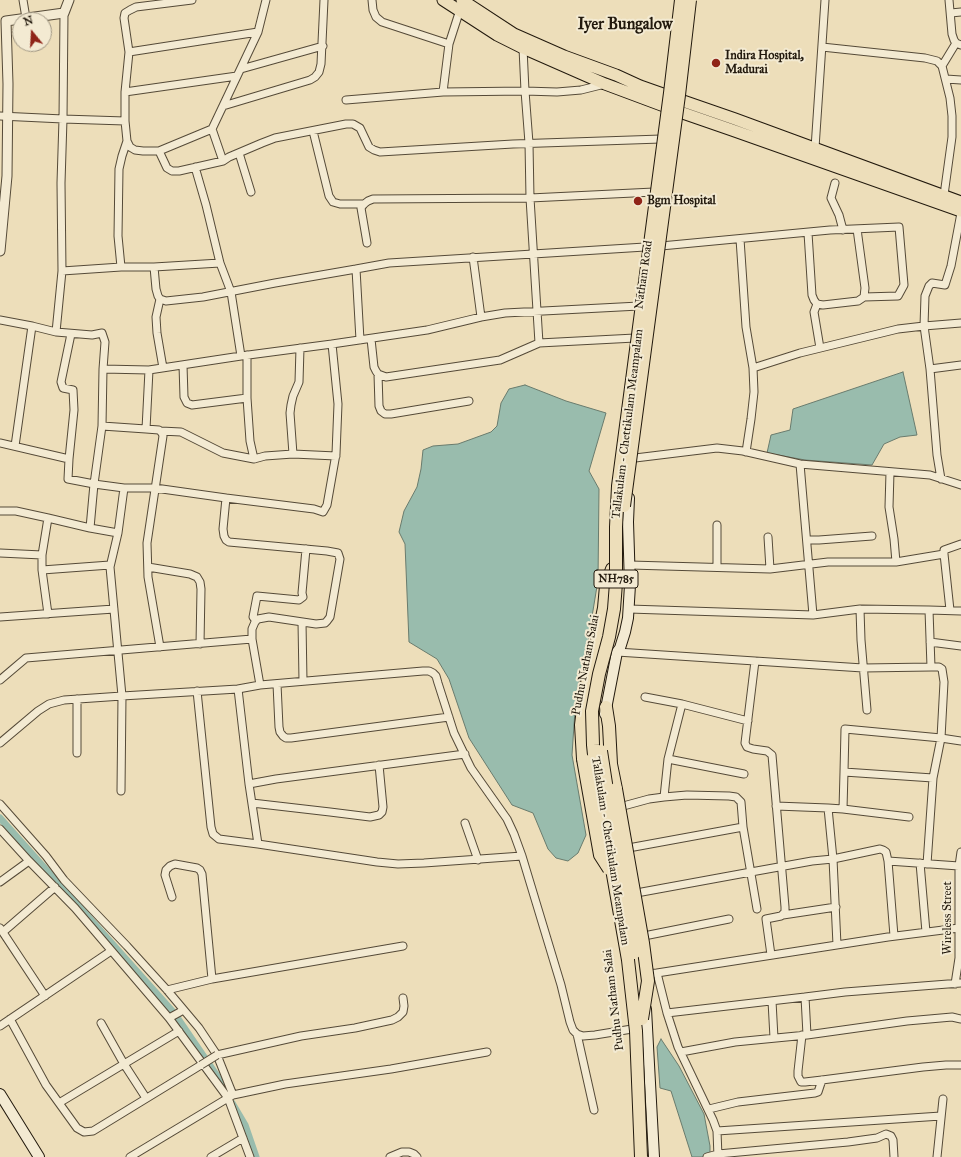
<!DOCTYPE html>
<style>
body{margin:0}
#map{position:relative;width:961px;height:1157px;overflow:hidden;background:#eddeba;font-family:"IM FELL Great Primer",serif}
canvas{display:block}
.north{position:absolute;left:12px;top:12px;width:40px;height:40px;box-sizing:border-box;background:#f3ead2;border:1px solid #9f9683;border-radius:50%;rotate:342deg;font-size:11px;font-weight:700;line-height:16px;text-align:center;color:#22190d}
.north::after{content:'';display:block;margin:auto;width:14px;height:18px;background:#8f2418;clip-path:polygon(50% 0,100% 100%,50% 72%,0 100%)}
</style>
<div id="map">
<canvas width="961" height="1157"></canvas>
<div class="north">N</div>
</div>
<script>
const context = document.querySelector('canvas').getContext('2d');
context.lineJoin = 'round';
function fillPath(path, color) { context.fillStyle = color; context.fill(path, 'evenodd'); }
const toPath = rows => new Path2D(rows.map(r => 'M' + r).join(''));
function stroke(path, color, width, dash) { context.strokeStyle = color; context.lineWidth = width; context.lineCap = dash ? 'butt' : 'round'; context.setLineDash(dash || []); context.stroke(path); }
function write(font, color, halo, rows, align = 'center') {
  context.font = font + ' "IM FELL Great Primer",serif'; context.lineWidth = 4; context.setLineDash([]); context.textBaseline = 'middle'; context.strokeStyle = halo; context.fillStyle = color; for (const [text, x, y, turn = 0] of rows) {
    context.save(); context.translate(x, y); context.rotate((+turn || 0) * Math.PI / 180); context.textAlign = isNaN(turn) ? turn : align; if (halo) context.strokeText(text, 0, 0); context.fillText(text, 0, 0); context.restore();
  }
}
const water = toPath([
 [903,372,917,435,900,437,884,444,872,465,805,460,767,453,771,435,790,430,793,409,903,372],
 [525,385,566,401,606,413,589,471,599,489,598,580,588,641,576,695,572,755,586,835,578,853,568,861,556,858,548,849,533,813,512,805,469,738,449,679,437,659,409,642,405,544,399,532,404,511,417,487,421,469,423,450,433,446,458,444,491,432,497,426,501,403,509,389,525,385],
 [661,1039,679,1066,704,1114,710,1146,710,1157,692,1157,671,1091,660,1088,657,1047,661,1039]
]);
const canal = toPath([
 [592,73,638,90],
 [717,119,755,132],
 [0,818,174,1013,217,1076,225,1090],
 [232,1103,245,1125,256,1157]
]);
const minor = toPath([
 [23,0,26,18],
 [372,0,373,10,376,17,382,22,449,44],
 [949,0,952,34,954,40,956,43,961,45],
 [64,13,63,119,125,121,127,141,130,147,135,150,143,151,159,151,167,168,172,171,179,171,223,161,229,157,262,143,275,138,346,124,353,124,360,128,369,147,374,150,380,152,513,144,661,139],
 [951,13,961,12],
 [258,32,266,0],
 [822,47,925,58,937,61,942,66,950,98,952,116,952,137,944,195],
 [129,52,258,32,212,129,223,161],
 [942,66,956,43],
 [241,69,323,46],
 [946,79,961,80],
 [125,92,237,76],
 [443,92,449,44,458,16,461,11],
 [346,100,443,92,525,91,557,92,581,90,605,84],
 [223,106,310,80,315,77,319,72,321,64,324,0],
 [0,116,63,119,61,183,62,271,56,332,32,326],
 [125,121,125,92,129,52,124,18,125,13,130,10,136,7,192,0],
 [313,131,329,196,333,202,340,204,364,204],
 [815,148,825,0],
 [159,151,212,129],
 [239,153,251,192],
 [195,167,206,205,220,263,231,292,241,356],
 [835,183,831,198,839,215,843,230],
 [808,233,812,295,814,300,817,304,823,305,858,301,864,297,865,288,857,229],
 [740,239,746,327,753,368,754,392,751,419,746,452],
 [367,243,361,208,364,204,368,201,373,199,530,198,654,192],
 [473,257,481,317],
 [121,267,118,236,119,169,122,156,127,141],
 [154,267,220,263],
 [62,271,121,267,154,267,156,289,158,296,160,299,166,301,203,297,275,283,356,269],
 [160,299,156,317,157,333,163,368],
 [817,304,814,312,820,348],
 [0,320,32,326,15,446],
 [56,332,92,335,102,333,105,342,103,369],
 [371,339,374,367,376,371,378,374,386,377,500,360,539,343,530,198,529,143,525,91,523,48],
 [360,340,356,269,389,263,661,246,830,230,899,227,904,285,898,296,864,297],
 [539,343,635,338],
 [247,355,247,398],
 [183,365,184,397,187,403,192,405,247,398,250,441,254,459,265,456,293,454,336,456],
 [753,368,800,353,898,329,924,326,925,296,929,286,932,283,945,285,951,266,961,213],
 [930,369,961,365],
 [378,374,379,406,381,411,385,414,391,414,469,401],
 [102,426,146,429],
 [161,431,181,432,223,453,254,459],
 [0,443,69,459,68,479,94,484,124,488,118,533,110,567,122,696,238,689],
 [293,454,290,413,291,405,293,396,299,382,300,348],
 [69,459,74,410,73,390,63,388,61,382,71,334],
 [627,459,717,448,743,451,800,464,813,615,860,609,929,610,931,667],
 [800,464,930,475,961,485],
 [890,472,889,507,894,539,896,562],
 [941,479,937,455,930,369,924,326,961,323],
 [124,488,155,488,226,498],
 [0,511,16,511,48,518],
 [717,525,717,567],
 [90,528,118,533],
 [768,537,770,569],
 [807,540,819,540,872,536],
 [0,553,42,555,42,570,110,565],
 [944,554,950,610],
 [42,555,48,518,90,528,94,484,102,426,103,369,149,370],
 [630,565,770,569,828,562,896,562,944,554,944,550,961,544],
 [148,567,190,574,197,577,200,582,201,589,200,644],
 [42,570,48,614],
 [629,609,813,615],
 [860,609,861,640,867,710],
 [929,610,961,611],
 [0,617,114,609],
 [256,621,253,617,257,596,299,600,303,597,302,593,306,549],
 [302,622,303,681],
 [930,642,961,646],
 [160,647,148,577,147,543,163,436,162,433,159,430,146,429,149,370,241,356,332,344],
 [617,652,755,661,745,743,747,747,753,749,767,751,772,755,785,907,785,912,781,916,766,919,771,955],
 [755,661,863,668,931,667,939,667,942,669,944,682,941,738,933,778],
 [0,680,26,658,252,639],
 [277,684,279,727,280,732,283,736,286,738,291,738,449,717],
 [260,685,238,689,249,784,258,844,377,862,398,864,424,863,522,856],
 [197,691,211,827,213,834,219,839,258,844],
 [645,697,682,704],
 [77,699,77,753],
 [0,743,38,711,49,704,64,700,122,696,121,791],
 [844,772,845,729,941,738,961,741],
 [744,774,668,759,682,704,748,721],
 [249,784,276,779,465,754],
 [664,797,668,759],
 [252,803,330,812,370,817,379,815,382,812,383,807,379,765],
 [0,804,46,856,64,880,127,946,167,990,199,1028,217,1055,233,1095],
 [776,806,828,808],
 [616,808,649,799,664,797,687,795,729,796,736,797,741,802,743,827],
 [843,809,909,817],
 [465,823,478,860],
 [0,829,29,861,75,908,169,1018,228,1098,250,1157],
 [623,849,743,827,757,909],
 [888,861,894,936],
 [920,863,926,932],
 [0,882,29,861],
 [631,894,751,872,812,861,833,859,880,849,883,850,886,852,888,861,959,866],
 [172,897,165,875,166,870,170,866,175,864,197,868,200,870,202,874,212,979],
 [783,915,836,907],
 [0,928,45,996],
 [3,932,55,887],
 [639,937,729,919],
 [837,945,833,859,828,808,843,809,844,772,933,778,927,864],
 [657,973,888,937,959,928],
 [645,974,657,973,667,1013,805,997,807,1035,735,1042,681,1052],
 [955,984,959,958,959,866,961,852],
 [167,990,212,979,403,946],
 [805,997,845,992,961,983],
 [772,1001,774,1038],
 [667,1013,678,1047,713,1120,717,1131,718,1157],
 [169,1018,180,1012],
 [10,1019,46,1085,77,1128,84,1132,93,1131,201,1065],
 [101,1023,124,1064,146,1098],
 [0,1026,111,951],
 [632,1029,595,1035,583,1036,577,1034,573,1030,570,1022,561,985,522,856,514,834,507,819,471,768,454,733,438,683,436,676,433,673,429,671,423,671,260,685,252,639,252,629,255,622,258,619,269,617,316,624,325,623,327,621,330,617,340,559,338,553,327,551,229,542,226,540,224,536,223,529,226,498,314,509,323,512,327,505,336,454,338,404,332,344,427,330,481,317,505,313,639,306],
 [577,1034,594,1110],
 [802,1035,798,1071,798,1076,801,1082,805,1082,822,1080,923,1067,946,1065,961,1065],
 [807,1035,907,1021,952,1017,961,1019],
 [217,1055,301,1036,355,1028,392,1020,398,1017,403,1012,404,1006,403,998],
 [59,1103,179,1031],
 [709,1109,738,1102,815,1093,818,1092,822,1080],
 [717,1131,941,1116],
 [130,1157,233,1095,285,1084,391,1069,487,1052],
 [211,1157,243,1138],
 [390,1157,402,1152,409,1152,414,1154,417,1157],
 [707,1157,718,1154,848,1142,877,1138,886,1134,891,1136,893,1140,894,1157],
 [937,1157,943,1099]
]);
const tertiary = toPath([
 [0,251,7,176,8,84,6,21,64,13,69,0]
]);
const secondary = toPath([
 [605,714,617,652,620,648,625,632,628,618,630,585,628,522,629,498],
 [646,1009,654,1157],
 [0,1094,39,1157]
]);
const primary = toPath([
 [443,0,497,35,523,48,605,84,680,112,732,130,961,211],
 [462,0,514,34,564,56,616,75,640,86,657,92,735,119,961,202]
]);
const trunk = toPath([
 [606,707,609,726,611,764,616,789],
 [583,759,581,725,584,701,591,661,597,641,604,608,606,586,612,569]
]);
const minorBridge = toPath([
 [201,1065,217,1055]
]);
const trunkBridge = toPath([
 [624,506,679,95,690,0],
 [601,751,611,816,631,929,634,953],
 [583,759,600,855,609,869],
 [616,789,643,943,648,981,642,1019],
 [641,1157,636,1031,628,960,597,784,593,745,592,711,599,674,609,637,614,609,616,583,616,527,618,486,670,93,681,0]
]);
const markers = [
 [716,63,5,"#8f2418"],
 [638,201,5,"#8f2418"]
];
const shields = [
 [616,579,44]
];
const shieldNames = [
 ["NH785",616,579]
];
const poiNames = [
 ["Indira Hospital,",725,56],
 ["Madurai",725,70],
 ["Bgm Hospital",647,201]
];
const streetNames = [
 ["Natham Road",644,275,-82],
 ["Tallakulam - Chettikulam Meampalam",628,424,-83],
 ["Pudhu Natham Salai",586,665,-79],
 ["Tallakulam - Chettikulam Meampalam",610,851,81],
 ["Wireless Street",948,918,-90],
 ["Pudhu Natham Salai",614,1000,-97]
];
const districtNames = [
 ["Iyer Bungalow",625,25]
];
fillPath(water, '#99bcad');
stroke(water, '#697b6d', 1);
stroke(canal, '#99bcad', 7);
stroke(minor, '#554a38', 9);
stroke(tertiary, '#554a38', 11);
stroke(secondary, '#22190d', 12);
stroke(primary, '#22190d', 13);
stroke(trunk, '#22190d', 14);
stroke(minor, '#f3ead2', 7);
stroke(tertiary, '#f3ead2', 9);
stroke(secondary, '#f3ead2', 10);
stroke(primary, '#eddeba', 11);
stroke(trunk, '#eddeba', 12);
stroke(minorBridge, '#554a38', 9, []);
stroke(trunkBridge, '#22190d', 14, []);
stroke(minorBridge, '#f3ead2', 7);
stroke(trunkBridge, '#eddeba', 12);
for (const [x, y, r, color] of markers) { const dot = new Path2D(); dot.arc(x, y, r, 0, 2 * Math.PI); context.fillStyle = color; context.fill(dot); stroke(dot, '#f3ead2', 1.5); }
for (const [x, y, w] of shields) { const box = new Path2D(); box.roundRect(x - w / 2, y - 9, w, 18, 3); context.fillStyle = '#f3ead2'; context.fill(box); stroke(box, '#22190d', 1); }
write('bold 11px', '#22190d', null, shieldNames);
write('bold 12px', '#22190d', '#f3ead2', poiNames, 'left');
write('12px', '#22190d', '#f3ead2', streetNames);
write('bold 16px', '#22190d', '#f3ead2', districtNames);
</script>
